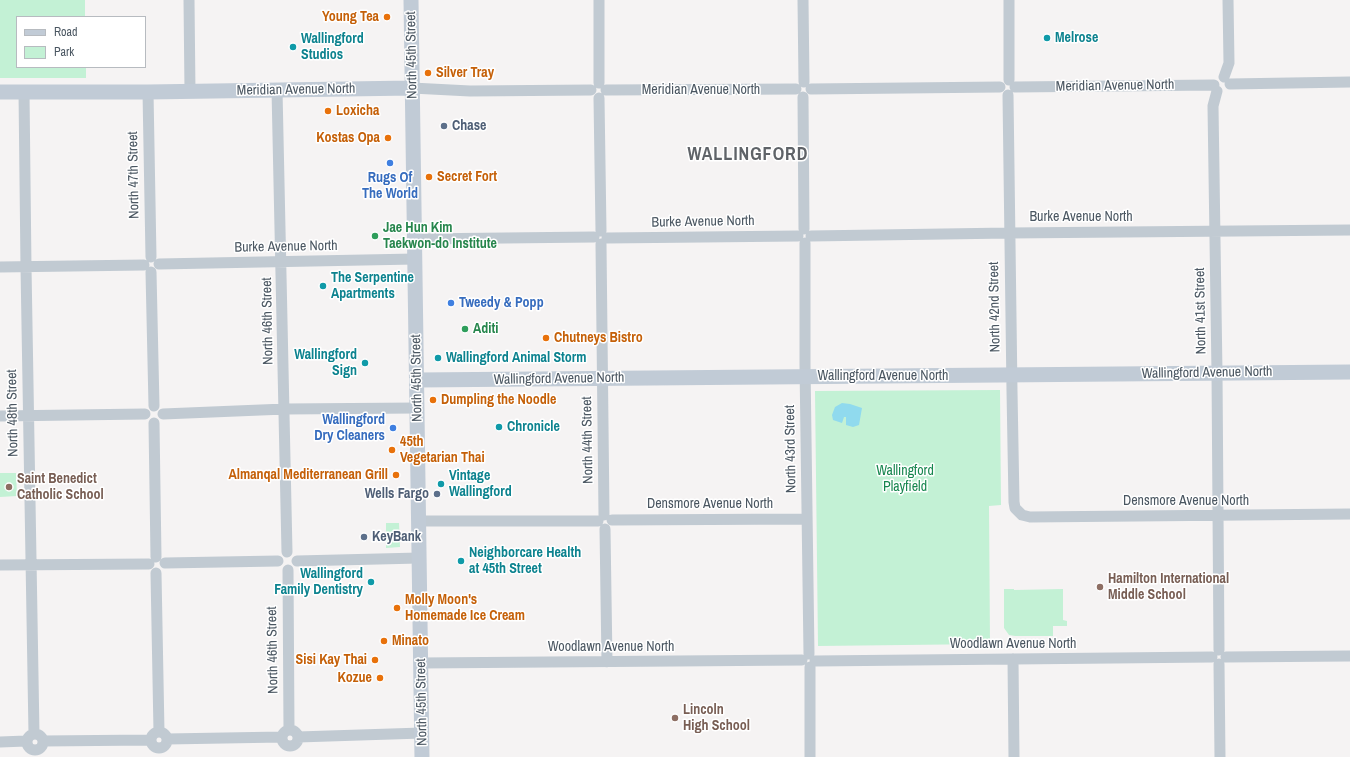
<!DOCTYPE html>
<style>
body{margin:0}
#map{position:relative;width:1350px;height:757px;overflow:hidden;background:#f5f3f3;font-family:"Archivo Narrow",sans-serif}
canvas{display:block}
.legend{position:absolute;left:16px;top:16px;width:130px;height:52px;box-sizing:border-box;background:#fff;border:1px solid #b7bbc0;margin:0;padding:5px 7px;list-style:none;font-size:12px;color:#4a5661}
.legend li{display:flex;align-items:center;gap:8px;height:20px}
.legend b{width:20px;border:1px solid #b7bbc0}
</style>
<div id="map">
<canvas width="1350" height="757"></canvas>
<ul class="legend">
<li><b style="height:5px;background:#c1cbd6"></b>Road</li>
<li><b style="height:11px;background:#c3f1d5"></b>Park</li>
</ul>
</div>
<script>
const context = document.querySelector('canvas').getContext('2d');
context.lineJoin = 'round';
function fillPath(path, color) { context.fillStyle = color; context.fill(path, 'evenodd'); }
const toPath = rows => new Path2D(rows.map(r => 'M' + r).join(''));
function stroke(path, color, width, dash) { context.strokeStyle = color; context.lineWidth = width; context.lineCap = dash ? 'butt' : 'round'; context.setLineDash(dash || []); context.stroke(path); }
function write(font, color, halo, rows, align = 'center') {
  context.font = font + ' "Archivo Narrow",sans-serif'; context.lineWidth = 3; context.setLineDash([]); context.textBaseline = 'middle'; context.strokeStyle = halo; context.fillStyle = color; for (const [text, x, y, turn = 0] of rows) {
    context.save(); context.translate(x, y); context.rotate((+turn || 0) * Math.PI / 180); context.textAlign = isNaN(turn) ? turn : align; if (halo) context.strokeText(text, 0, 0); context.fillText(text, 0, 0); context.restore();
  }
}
const green = toPath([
 [0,0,85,0,85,17,17,17,17,67,86,67,86,78,0,78],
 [1000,390,1001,505,989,506,990,644,818,646,815,391],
 [0,473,16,473,17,496,0,497],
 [386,523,399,523,400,547,386,548],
 [1004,589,1014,589,1014,590,1063,589,1063,620,1067,621,1067,626,1053,626,1053,636,1015,636,1009,635,1004,628]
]);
const water = toPath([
 [842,403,850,404,862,408,859,425,853,427,846,425,846,417,844,417,842,423,833,420,832,415,835,407]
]);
const street = toPath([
 [189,0,190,91],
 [599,0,599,83],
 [803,0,804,82],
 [1009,0,1009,80],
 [1224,77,1229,63,1228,0],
 [1230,84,1350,82],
 [1015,87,1214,85],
 [412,88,470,91,591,90],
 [811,89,1000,87],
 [277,90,287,552],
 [606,90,796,89],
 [1217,91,1213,106,1217,373,1219,650],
 [24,92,26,267,34,734],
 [148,92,151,257],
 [1008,95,1012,391,1014,502,1015,508,1022,515,1030,517,1350,514],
 [803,97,804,229],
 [599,98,601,231],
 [811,236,1009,233,1350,230],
 [607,238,798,236],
 [415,239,594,237],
 [805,243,805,365,809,654],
 [601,244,604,515],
 [159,264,415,259],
 [0,267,144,265],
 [151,272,154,406],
 [163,414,285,409,417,408],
 [0,416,145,414],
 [154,423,156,557],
 [612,520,807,519],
 [419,521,598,521],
 [605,529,607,662],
 [297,561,419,558],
 [165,563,278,561],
 [0,565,149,564],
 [288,570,289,730],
 [156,573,159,732],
 [1226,657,1350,656],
 [1013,659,1014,757],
 [815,661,1212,657],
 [421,663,802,660],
 [1219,664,1220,757],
 [810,667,810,757],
 '282 738a8 8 0 1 1 16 0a8 8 0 1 1-16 0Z',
 '151 740a8 8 0 1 1 16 0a8 8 0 1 1-16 0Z',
 '27 742a8 8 0 1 1 16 0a8 8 0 1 1-16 0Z',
 [298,737,422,733],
 [167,739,282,737],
 [43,741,150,740],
 [0,742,26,741]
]);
const secondary = toPath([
 [411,0,422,757],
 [0,92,148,92,412,88],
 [417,380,1350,372]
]);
const markers = [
 [387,17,4,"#e8710a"],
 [1047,38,4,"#0f9aa8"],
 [293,47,4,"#0f9aa8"],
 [428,73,4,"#e8710a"],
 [328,111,4,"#e8710a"],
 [444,126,4,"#5c6f8a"],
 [388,138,4,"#e8710a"],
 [390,163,4,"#3f7fe0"],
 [429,177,4,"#e8710a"],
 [375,236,4,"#2e9e5b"],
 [323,286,4,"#0f9aa8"],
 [451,303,4,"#3f7fe0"],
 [465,329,4,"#2e9e5b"],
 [546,338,4,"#e8710a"],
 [438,358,4,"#0f9aa8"],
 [365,363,4,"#0f9aa8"],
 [433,400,4,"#e8710a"],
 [499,427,4,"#0f9aa8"],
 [393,428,4,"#3f7fe0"],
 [392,450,4,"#e8710a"],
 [396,475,4,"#e8710a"],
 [441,484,4,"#0f9aa8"],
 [9,487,4,"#8d6e63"],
 [437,494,4,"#5c6f8a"],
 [364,537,4,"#5c6f8a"],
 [461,561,4,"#0f9aa8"],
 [371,582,4,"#0f9aa8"],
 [1100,587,4,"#8d6e63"],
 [397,608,4,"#e8710a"],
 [384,641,4,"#e8710a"],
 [375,660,4,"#e8710a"],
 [380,678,4,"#e8710a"],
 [675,718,4,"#8d6e63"]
];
const foodNames = [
 ["Young Tea",379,17,"right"],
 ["Silver Tray",436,73],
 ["Loxicha",336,111],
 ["Kostas Opa",380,138,"right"],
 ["Secret Fort",437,177],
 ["Chutneys Bistro",554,338],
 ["Dumpling the Noodle",441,400],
 ["45th",400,442],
 ["Vegetarian Thai",400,458],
 ["Almanqal Mediterranean Grill",388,475,"right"],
 ["Molly Moon's",405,600],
 ["Homemade Ice Cream",405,616],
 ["Minato",392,641],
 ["Sisi Kay Thai",367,660,"right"],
 ["Kozue",372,678,"right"]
];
const cultureNames = [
 ["Melrose",1055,38],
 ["Wallingford",301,39],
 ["Studios",301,55],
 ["The Serpentine",331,278],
 ["Apartments",331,294],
 ["Wallingford",357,355,"right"],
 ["Sign",357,371,"right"],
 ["Wallingford Animal Storm",446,358],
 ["Chronicle",507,427],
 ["Vintage",449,476],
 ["Wallingford",449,492],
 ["Neighborcare Health",469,553],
 ["at 45th Street",469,569],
 ["Wallingford",363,574,"right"],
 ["Family Dentistry",363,590,"right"]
];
const streetNames = [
 ["North 45th Street",412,55,-91],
 ["Meridian Avenue North",1115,86,-1],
 ["Meridian Avenue North",296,90,-1],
 ["Meridian Avenue North",701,90],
 ["North 47th Street",134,175,-91],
 ["Burke Avenue North",1081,217],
 ["Burke Avenue North",703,222,-1],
 ["Burke Avenue North",286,247,-1],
 ["North 42nd Street",995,307,-91],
 ["North 41st Street",1201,311,-91],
 ["North 46th Street",268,321,-91],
 ["Wallingford Avenue North",1207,373,-1],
 ["Wallingford Avenue North",883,376],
 ["North 45th Street",417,378,-91],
 ["Wallingford Avenue North",559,379,-1],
 ["North 48th Street",13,413,-91],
 ["North 44th Street",588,440,-91],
 ["North 43rd Street",791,449,-91],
 ["Densmore Avenue North",1186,501],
 ["Densmore Avenue North",710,504],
 ["Woodlawn Avenue North",1013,644],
 ["Woodlawn Avenue North",611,647],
 ["North 46th Street",273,650,-91],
 ["North 45th Street",422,702,-91]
];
const serviceNames = [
 ["Chase",452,126],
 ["Wells Fargo",429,494,"right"],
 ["KeyBank",372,537]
];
const shopNames = [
 ["Rugs Of",390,178],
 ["The World",390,194],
 ["Tweedy & Popp",459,303,"left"],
 ["Wallingford",385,420,"right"],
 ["Dry Cleaners",385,436,"right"]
];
const leisureNames = [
 ["Jae Hun Kim",383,228],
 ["Taekwon-do Institute",383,244],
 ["Aditi",473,329]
];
const parkNames = [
 ["Wallingford",905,471],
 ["Playfield",905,487]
];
const educationNames = [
 ["Saint Benedict",17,479],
 ["Catholic School",17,495],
 ["Hamilton International",1108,579],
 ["Middle School",1108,595],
 ["Lincoln",683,710],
 ["High School",683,726]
];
const districtNames = [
 ["WALLINGFORD",748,155]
];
fillPath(green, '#c3f1d5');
fillPath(water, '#90daee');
stroke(street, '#c1cad2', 11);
stroke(secondary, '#c1cbd6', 15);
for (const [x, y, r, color] of markers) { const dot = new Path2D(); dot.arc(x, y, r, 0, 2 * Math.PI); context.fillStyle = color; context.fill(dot); stroke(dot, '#fff', 1.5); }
write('bold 14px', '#c56008', '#fff', foodNames, 'left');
write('bold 14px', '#0d838f', '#fff', cultureNames, 'left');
write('14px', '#4a5661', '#fff', streetNames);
write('bold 14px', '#4e5e75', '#fff', serviceNames, 'left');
write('bold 14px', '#366cbe', '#fff', shopNames);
write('bold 14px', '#27864d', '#fff', leisureNames, 'left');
write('14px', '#17864f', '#fff', parkNames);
write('bold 14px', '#785e54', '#fff', educationNames, 'left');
context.letterSpacing = '1px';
write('bold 18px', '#5f6368', '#fff', districtNames);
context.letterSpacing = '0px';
</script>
